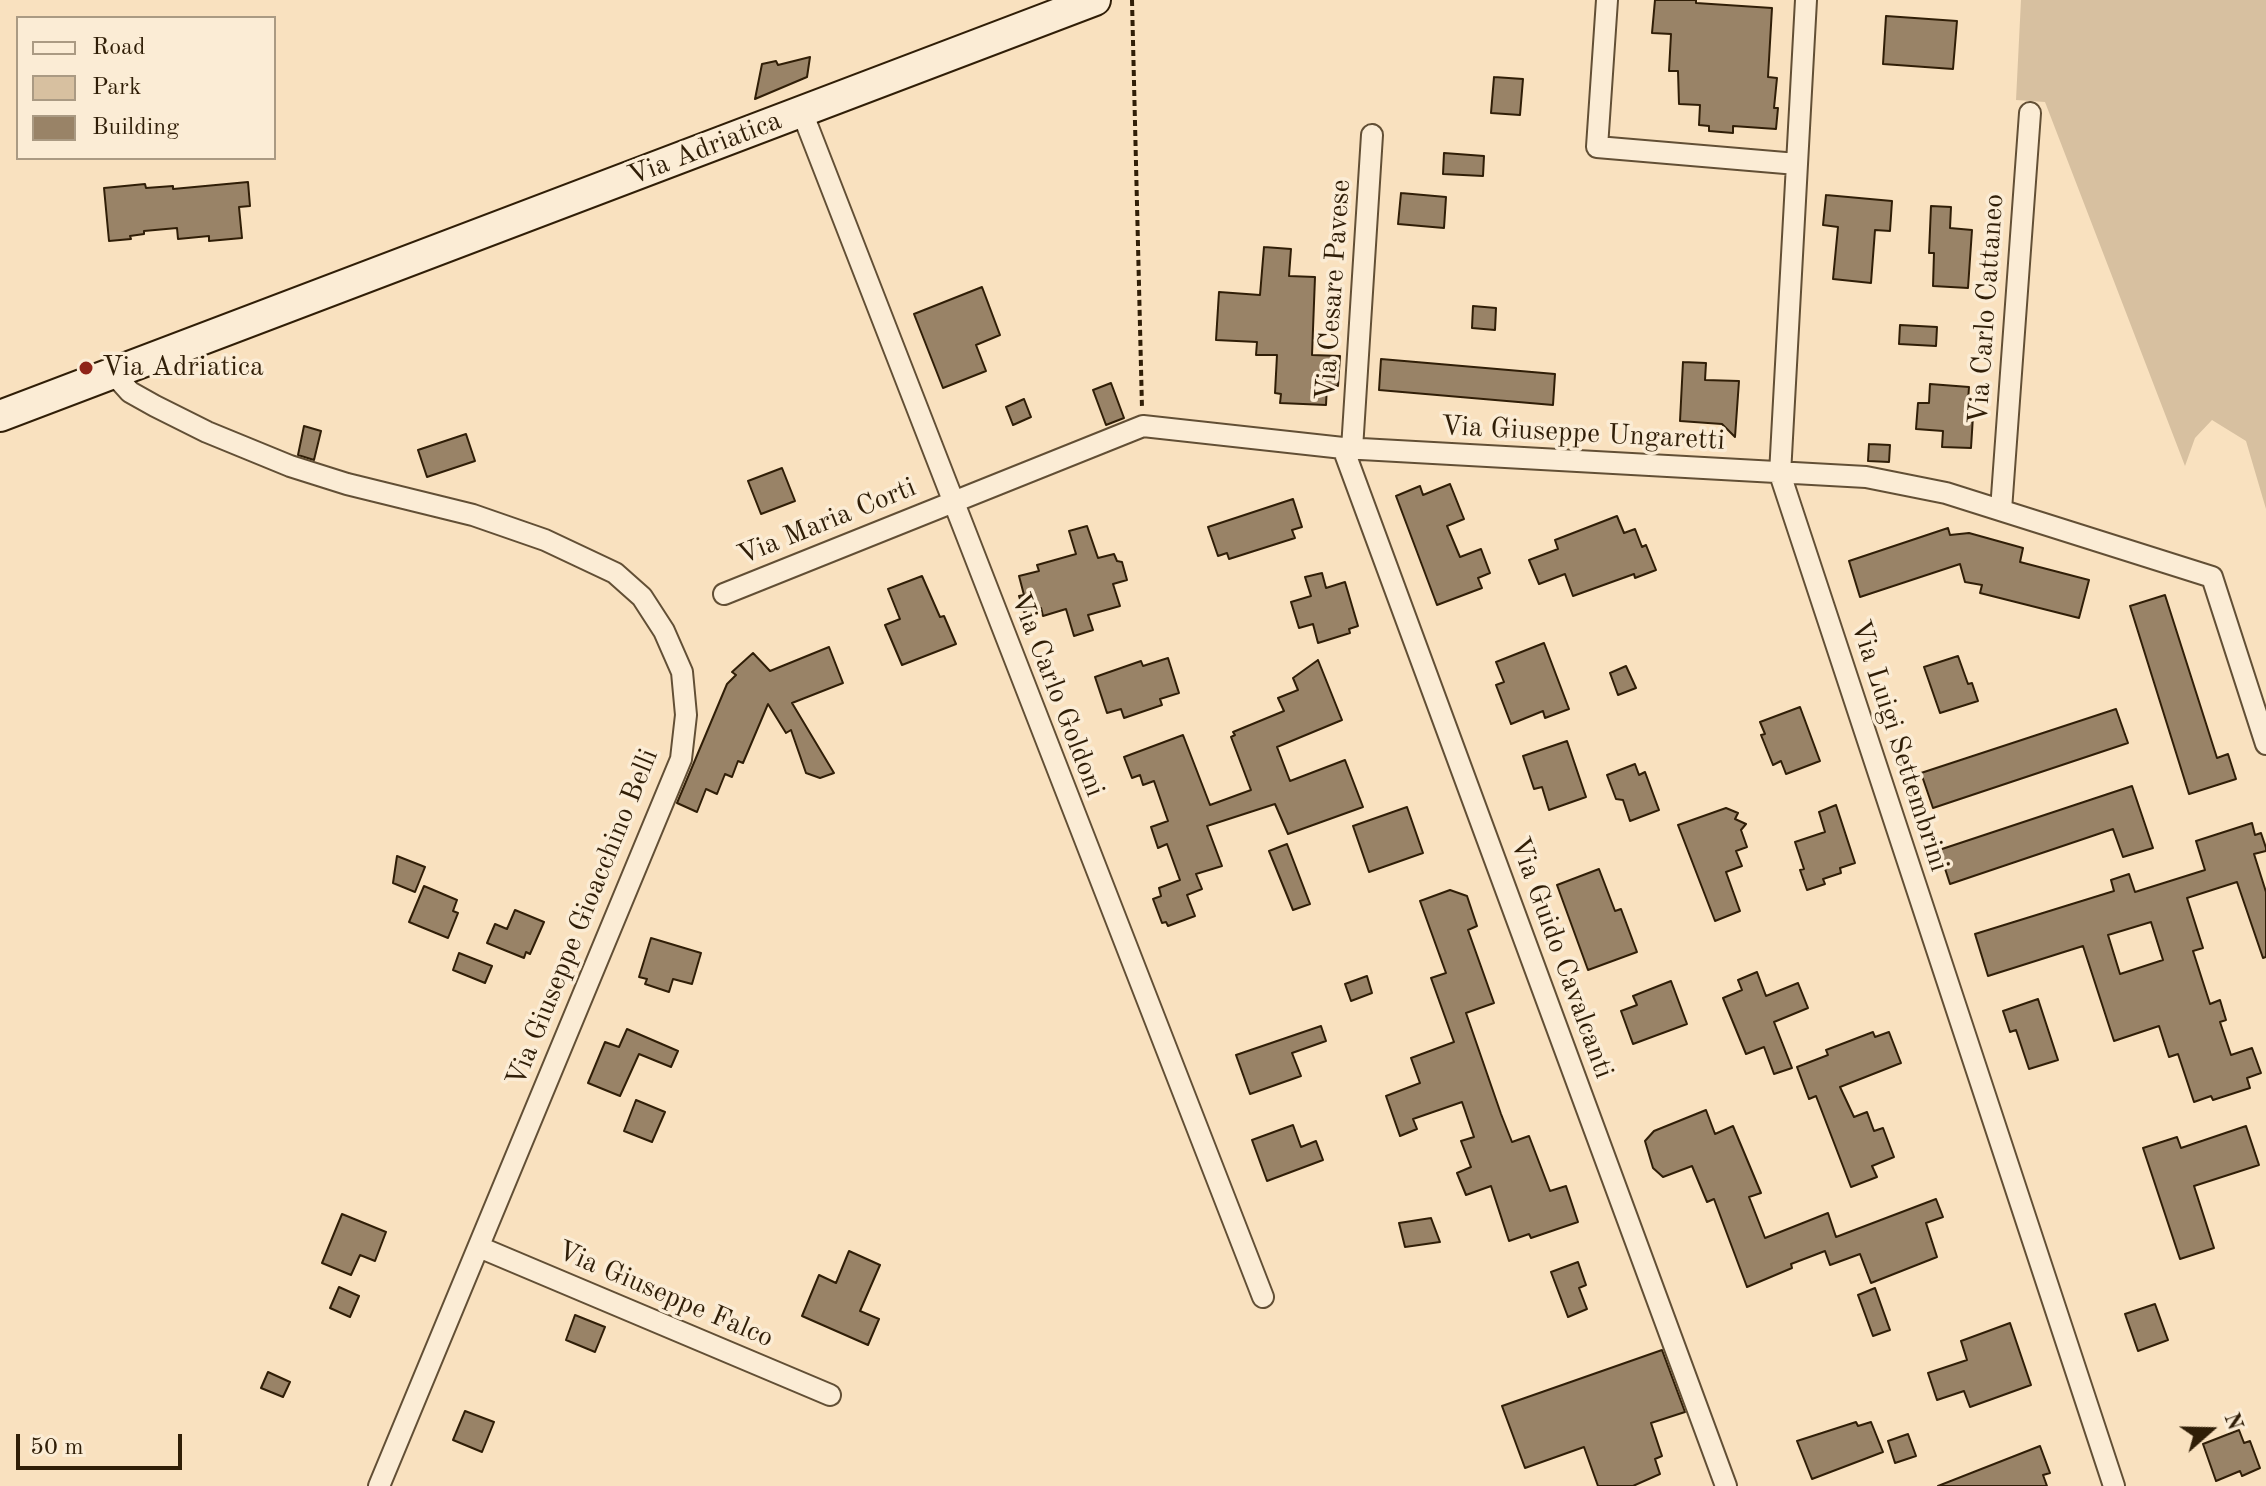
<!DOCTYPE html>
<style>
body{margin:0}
#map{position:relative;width:2266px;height:1486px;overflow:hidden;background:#f9e1bf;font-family:"Old Standard TT",serif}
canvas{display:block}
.legend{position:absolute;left:16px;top:16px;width:260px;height:144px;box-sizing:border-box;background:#fbecd5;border:2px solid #aa9a83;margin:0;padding:10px 14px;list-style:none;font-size:24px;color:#301e07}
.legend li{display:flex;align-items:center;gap:16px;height:40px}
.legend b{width:40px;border:2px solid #aa9a83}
.north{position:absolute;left:2170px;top:1390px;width:80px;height:80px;-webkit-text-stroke:6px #fbecd5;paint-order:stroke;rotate:70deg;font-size:22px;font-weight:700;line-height:32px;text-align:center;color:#301e07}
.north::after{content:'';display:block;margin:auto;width:28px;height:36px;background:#301e07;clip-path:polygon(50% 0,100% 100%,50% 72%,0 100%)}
.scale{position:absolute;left:16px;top:1434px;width:166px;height:36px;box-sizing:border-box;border:4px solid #301e07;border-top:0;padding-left:10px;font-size:24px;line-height:28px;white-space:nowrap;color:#301e07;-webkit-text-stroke:6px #fbecd5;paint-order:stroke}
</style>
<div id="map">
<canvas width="2266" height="1486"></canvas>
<ul class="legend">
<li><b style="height:10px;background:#fbecd5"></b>Road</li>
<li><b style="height:22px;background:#d7c0a0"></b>Park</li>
<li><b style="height:22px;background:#998367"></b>Building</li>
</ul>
<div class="north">N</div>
<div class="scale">50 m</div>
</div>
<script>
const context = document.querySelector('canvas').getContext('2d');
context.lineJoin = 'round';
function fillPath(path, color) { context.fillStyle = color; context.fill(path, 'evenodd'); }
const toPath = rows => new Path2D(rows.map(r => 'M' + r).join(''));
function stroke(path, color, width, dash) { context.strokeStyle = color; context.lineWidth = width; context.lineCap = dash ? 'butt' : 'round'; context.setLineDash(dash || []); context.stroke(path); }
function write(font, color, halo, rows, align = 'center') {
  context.font = font + ' "Old Standard TT",serif'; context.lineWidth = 7; context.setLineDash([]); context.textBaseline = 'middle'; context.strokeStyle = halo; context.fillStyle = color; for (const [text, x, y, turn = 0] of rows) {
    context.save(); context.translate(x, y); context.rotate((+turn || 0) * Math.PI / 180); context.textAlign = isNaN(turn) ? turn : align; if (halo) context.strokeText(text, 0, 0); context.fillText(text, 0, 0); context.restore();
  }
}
const green = toPath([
 [2021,0,2266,0,2266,509,2246,441,2212,420,2195,438,2185,466,2045,102,2016,100]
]);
const building = toPath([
 [1655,0,1696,0,1696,3,1772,8,1768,77,1777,78,1774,108,1778,108,1776,129,1733,126,1733,133,1709,131,1709,126,1699,125,1700,105,1679,104,1678,71,1669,71,1671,34,1652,33,1655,0],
 [1886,16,1957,21,1953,69,1883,64,1886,16],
 [810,57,807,77,755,99,762,64,776,61,778,65,810,57],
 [1494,77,1523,79,1520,115,1491,113,1494,77],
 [1444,153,1484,156,1483,176,1443,174,1444,153],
 [248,182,250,206,239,207,242,238,209,241,209,236,178,239,177,228,144,231,144,234,130,236,131,239,109,241,104,188,145,184,146,188,173,186,173,189,248,182],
 [1401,193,1446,197,1444,228,1398,224,1401,193],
 [1826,195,1892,201,1890,231,1875,230,1871,283,1833,279,1838,227,1823,225,1826,195],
 [1931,206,1951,207,1950,228,1972,230,1968,288,1933,286,1934,253,1929,253,1931,206],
 [1264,247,1291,249,1289,276,1315,277,1312,355,1340,356,1338,386,1327,385,1326,405,1280,403,1281,394,1275,393,1277,355,1256,355,1257,342,1216,340,1219,292,1260,295,1264,247],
 [982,287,1000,335,976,345,986,371,943,388,914,314,982,287],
 [1473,306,1496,308,1495,330,1472,328,1473,306],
 [1900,325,1937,327,1936,346,1899,344,1900,325],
 [1381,359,1555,374,1553,405,1379,390,1381,359],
 [1683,362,1706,363,1705,380,1739,381,1735,437,1722,424,1680,421,1683,362],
 [1111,383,1124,418,1106,425,1093,390,1111,383],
 [1930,384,1969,387,1967,416,1973,416,1971,448,1942,447,1943,431,1916,429,1918,403,1929,403,1930,384],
 [1024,399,1031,417,1013,425,1006,407,1024,399],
 [304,426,321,431,314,460,298,455,304,426],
 [466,434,475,461,427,477,418,450,466,434],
 [1869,444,1890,445,1889,462,1868,461,1869,444],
 [782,468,795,501,761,514,748,481,782,468],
 [1450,484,1464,519,1447,526,1460,557,1481,549,1490,573,1478,578,1482,588,1437,605,1396,496,1420,486,1423,495,1450,484],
 [1293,499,1302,527,1292,530,1295,538,1229,559,1227,553,1218,556,1208,527,1293,499],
 [1617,516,1624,533,1635,529,1642,547,1646,545,1656,570,1635,578,1634,574,1573,596,1565,574,1539,584,1529,560,1558,549,1555,540,1617,516],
 [1087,526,1098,558,1114,554,1117,561,1122,562,1127,580,1113,584,1120,606,1088,615,1093,630,1074,636,1066,609,1043,616,1041,608,1024,612,1019,596,1024,595,1019,576,1039,571,1037,565,1076,554,1069,531,1087,526],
 [1948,528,1950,535,1969,533,2023,548,2020,562,2089,580,2079,618,1980,593,1982,585,1965,582,1960,564,1860,597,1849,561,1948,528],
 [1322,573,1326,588,1345,582,1358,626,1349,629,1350,633,1318,643,1313,624,1299,628,1291,602,1311,596,1305,577,1322,573],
 [922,576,940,617,944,616,956,644,902,665,885,625,900,619,888,589,922,576],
 [2165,595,2217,758,2228,754,2236,779,2189,794,2130,606,2165,595],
 [1544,643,1569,709,1545,718,1543,711,1511,724,1496,685,1504,682,1496,662,1544,643],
 [829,647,843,683,792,703,834,773,820,778,806,773,791,730,786,733,768,704,743,763,738,761,732,777,725,774,717,794,706,789,697,812,677,803,727,684,736,675,732,672,753,653,770,671,829,647],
 [1958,656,1968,684,1972,683,1978,701,1940,713,1924,667,1958,656],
 [1168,658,1179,693,1160,699,1162,705,1124,718,1121,709,1107,713,1095,677,1141,661,1143,666,1168,658],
 [1318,660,1342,720,1277,747,1290,781,1345,760,1363,807,1288,834,1275,804,1207,826,1222,866,1196,874,1202,889,1187,895,1195,916,1168,926,1166,922,1162,923,1153,899,1161,896,1159,888,1180,880,1167,844,1158,848,1151,827,1168,821,1154,781,1143,785,1140,775,1132,778,1124,757,1183,735,1210,805,1251,790,1231,737,1235,735,1233,732,1284,711,1278,698,1298,690,1293,678,1318,660],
 [1626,666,1636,688,1618,695,1610,673,1626,666],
 [1800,707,1820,761,1786,774,1781,761,1773,765,1761,735,1765,734,1760,722,1800,707],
 [2116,709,2128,743,1933,808,1921,773,2116,709],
 [1567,741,1586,797,1549,810,1542,787,1534,789,1523,756,1567,741],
 [1635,764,1639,775,1645,772,1659,810,1630,821,1623,800,1616,799,1607,775,1635,764],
 [2132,786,2153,848,2123,857,2113,829,1950,884,1939,850,2132,786],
 [1836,805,1855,863,1840,868,1841,873,1823,879,1825,884,1807,890,1800,870,1804,869,1795,842,1825,832,1819,812,1836,805],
 [1407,807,1423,853,1369,872,1353,826,1407,807],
 [1726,808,1738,813,1735,819,1746,824,1741,830,1747,847,1736,851,1742,866,1726,872,1740,911,1715,921,1678,825,1726,808],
 [2252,823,2255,835,2261,833,2266,848,2266,851,2254,854,2266,892,2266,957,2263,958,2237,882,2187,898,2203,948,2193,951,2210,1004,2220,1000,2226,1020,2220,1022,2231,1055,2252,1048,2261,1073,2247,1078,2250,1088,2213,1100,2211,1096,2194,1102,2178,1054,2169,1057,2159,1026,2114,1041,2083,946,1988,976,1975,934,2114,891,2111,880,2129,874,2135,892,2205,870,2196,841,2252,823],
 [2151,922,2163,960,2120,974,2108,935,2151,922],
 [1287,844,1310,904,1293,910,1269,851,1287,844],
 [397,856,425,867,415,892,393,883,397,856],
 [1599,869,1615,911,1621,909,1637,952,1588,970,1557,885,1599,869],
 [424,886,457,900,453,911,458,913,448,938,409,922,424,886],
 [1450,890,1467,896,1477,926,1468,930,1494,1003,1466,1013,1501,1114,1512,1142,1529,1136,1550,1191,1566,1186,1578,1222,1531,1238,1529,1234,1509,1241,1491,1186,1466,1195,1457,1173,1471,1167,1461,1141,1474,1137,1462,1102,1413,1119,1417,1129,1400,1136,1386,1096,1420,1083,1411,1058,1454,1042,1431,978,1446,973,1420,901,1450,890],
 [515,910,544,922,530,954,526,952,524,958,487,943,495,924,507,929,515,910],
 [651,938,701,953,692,984,673,979,669,992,645,984,647,979,639,977,651,938],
 [459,953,492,966,485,983,453,970,459,953],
 [1757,972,1766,996,1798,983,1808,1008,1774,1022,1792,1068,1774,1074,1764,1047,1746,1054,1723,998,1742,990,1738,980,1757,972],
 [1367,976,1372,993,1351,1001,1345,984,1367,976],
 [1671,981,1687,1024,1633,1044,1621,1011,1637,1005,1633,996,1671,981],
 [2038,999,2058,1060,2029,1069,2016,1030,2010,1032,2003,1011,2038,999],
 [1321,1026,1326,1041,1292,1053,1301,1076,1250,1094,1236,1055,1321,1026],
 [627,1029,678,1051,671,1067,639,1054,620,1096,588,1083,605,1042,619,1047,627,1029],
 [1873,1032,1875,1037,1889,1032,1901,1063,1840,1087,1854,1117,1867,1112,1874,1131,1883,1128,1894,1157,1872,1166,1877,1177,1851,1187,1816,1096,1809,1099,1797,1067,1828,1055,1826,1050,1873,1032],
 [636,1100,665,1112,652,1142,624,1131,636,1100],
 [1706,1110,1715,1134,1733,1126,1761,1193,1749,1197,1765,1238,1828,1213,1836,1237,1936,1199,1943,1217,1926,1223,1937,1257,1871,1283,1860,1254,1830,1265,1825,1251,1791,1264,1792,1268,1747,1287,1714,1199,1707,1202,1692,1166,1663,1177,1653,1168,1645,1141,1654,1131,1706,1110],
 [1293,1125,1301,1147,1316,1141,1323,1160,1267,1181,1252,1140,1293,1125],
 [2246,1126,2259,1165,2194,1186,2214,1248,2180,1259,2143,1148,2177,1137,2181,1148,2246,1126],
 [342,1214,386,1232,375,1261,360,1255,351,1275,322,1263,342,1214],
 [1431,1218,1440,1242,1405,1247,1399,1223,1431,1218],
 [849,1251,880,1265,860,1311,879,1319,868,1345,802,1316,819,1275,836,1283,849,1251],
 [1578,1262,1586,1285,1579,1288,1587,1309,1568,1317,1551,1272,1578,1262],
 [339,1287,359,1296,350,1317,330,1308,339,1287],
 [1875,1288,1890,1330,1873,1336,1858,1295,1875,1288],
 [2155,1304,2168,1340,2138,1351,2125,1314,2155,1304],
 [575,1315,605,1327,595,1352,566,1340,575,1315],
 [2010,1323,2031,1385,1970,1407,1964,1391,1937,1400,1928,1373,1967,1360,1961,1341,2010,1323],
 [1662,1350,1685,1412,1651,1423,1662,1456,1655,1459,1660,1474,1633,1486,1598,1486,1584,1447,1525,1468,1502,1406,1662,1350],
 [268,1372,290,1382,283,1397,261,1388,268,1372],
 [465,1411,494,1422,482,1452,453,1440,465,1411],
 [1856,1422,1858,1426,1871,1422,1883,1452,1812,1479,1797,1441,1856,1422],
 [2239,1430,2244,1443,2250,1441,2260,1468,2242,1476,2240,1471,2216,1481,2203,1444,2239,1430],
 [1908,1434,1916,1456,1895,1463,1888,1441,1908,1434],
 [2040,1446,2050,1473,2043,1475,2047,1486,1938,1486,2040,1446]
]);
const path = toPath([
 [1132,0,1142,408]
]);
const street = toPath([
 [1607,0,1597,147,1797,164],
 [1806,0,1780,474,2114,1486],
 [802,112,1263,1297],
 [112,372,130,392,155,406,207,432,290,466,347,484,473,515,545,540,615,573,642,597,664,631,682,672,686,715,681,759,379,1486],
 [1343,448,1726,1486],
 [1352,449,1372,135],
 [2001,510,2030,113],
 [724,594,1143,426,1343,448,1866,477,1946,493,2212,577,2266,744],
 [479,1247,830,1395]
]);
const secondary = toPath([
 [0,416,1095,0]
]);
const markers = [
 [86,368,8,"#8f2418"]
];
const streetNames = [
 ["Via Adriatica",705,149,-21],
 ["Via Cesare Pavese",1334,290,-86],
 ["Via Carlo Cattaneo",1987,309,-86],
 ["Via Giuseppe Ungaretti",1583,434,3],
 ["Via Maria Corti",827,522,-22],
 ["Via Carlo Goldoni",1057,695,69],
 ["Via Luigi Settembrini",1899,746,72],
 ["Via Giuseppe Gioacchino Belli",583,918,-68],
 ["Via Guido Cavalcanti",1561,958,70],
 ["Via Giuseppe Falco",665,1295,23]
];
const poiNames = [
 ["Via Adriatica",102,368]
];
fillPath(green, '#d7c0a0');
fillPath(building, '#998367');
stroke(building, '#301e07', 2);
stroke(street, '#624f35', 24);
stroke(secondary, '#301e07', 34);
stroke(path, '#301e07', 4, [6, 4]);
stroke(street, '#fbecd5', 20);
stroke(secondary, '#fbecd5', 30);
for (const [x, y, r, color] of markers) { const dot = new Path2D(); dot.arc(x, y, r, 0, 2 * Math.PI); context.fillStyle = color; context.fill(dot); stroke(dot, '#fbecd5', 3); }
write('28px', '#301e07', '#fbecd5', streetNames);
write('28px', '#301e07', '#fbecd5', poiNames, 'left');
</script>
